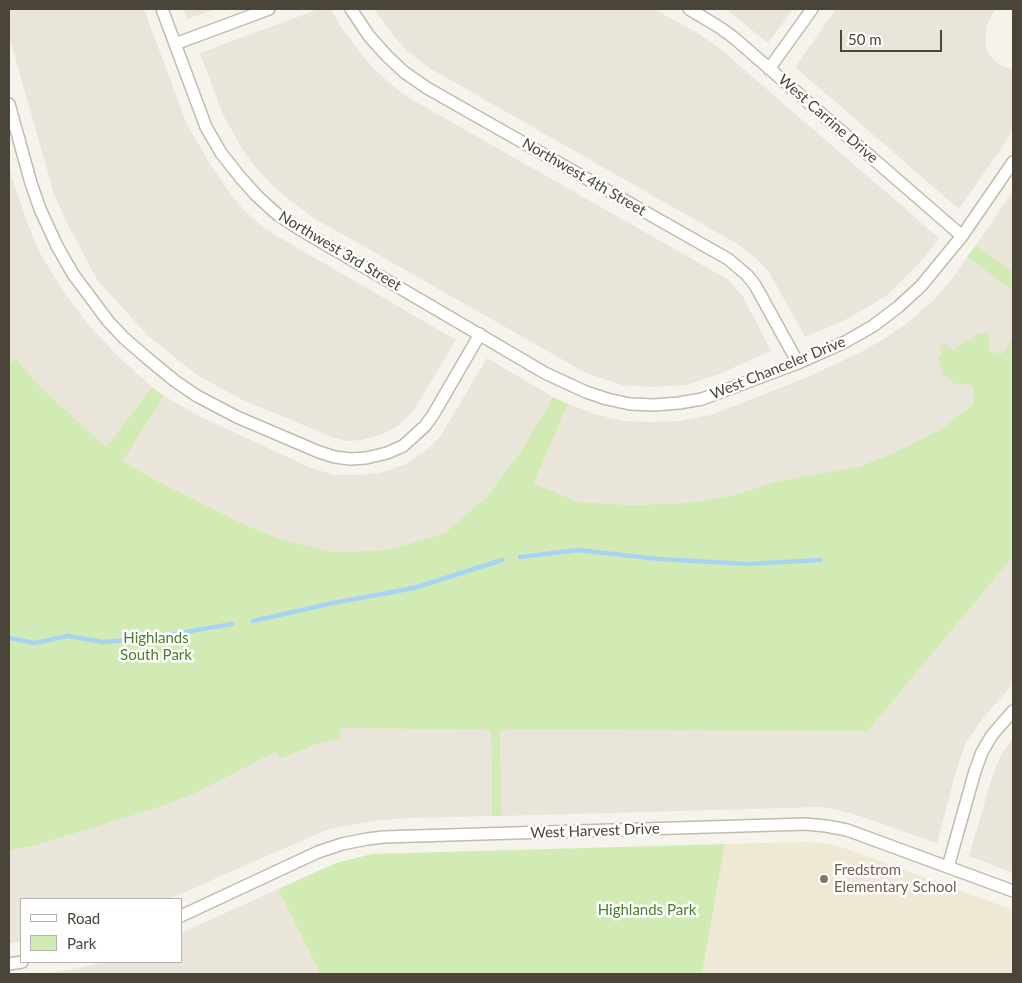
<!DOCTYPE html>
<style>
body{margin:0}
#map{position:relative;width:1022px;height:983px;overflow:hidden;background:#f6f3ec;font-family:Lato,sans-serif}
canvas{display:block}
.frame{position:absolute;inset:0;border:10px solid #4b4439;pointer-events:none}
.legend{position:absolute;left:20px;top:898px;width:162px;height:65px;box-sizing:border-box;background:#fff;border:1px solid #b7b4b0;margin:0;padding:6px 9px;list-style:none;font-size:15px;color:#4b4439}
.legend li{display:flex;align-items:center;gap:10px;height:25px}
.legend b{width:25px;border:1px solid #b7b4b0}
.scale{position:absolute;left:840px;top:30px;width:102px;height:22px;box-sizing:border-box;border:2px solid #4b4439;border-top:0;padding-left:6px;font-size:15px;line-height:18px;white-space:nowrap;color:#4b4439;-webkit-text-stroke:4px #fff;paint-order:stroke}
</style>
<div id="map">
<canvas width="1022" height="983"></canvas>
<div class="frame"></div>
<ul class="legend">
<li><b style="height:6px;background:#fff"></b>Road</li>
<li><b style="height:14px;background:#d2ebb4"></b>Park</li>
</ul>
<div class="scale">50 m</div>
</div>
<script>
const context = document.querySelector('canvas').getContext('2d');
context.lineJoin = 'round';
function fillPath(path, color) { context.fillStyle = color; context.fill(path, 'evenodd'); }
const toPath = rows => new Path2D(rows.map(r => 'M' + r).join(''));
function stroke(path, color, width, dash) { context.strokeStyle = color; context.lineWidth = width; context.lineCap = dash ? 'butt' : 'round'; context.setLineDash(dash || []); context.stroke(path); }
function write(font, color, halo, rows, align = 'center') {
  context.font = font + ' Lato,sans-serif'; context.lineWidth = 5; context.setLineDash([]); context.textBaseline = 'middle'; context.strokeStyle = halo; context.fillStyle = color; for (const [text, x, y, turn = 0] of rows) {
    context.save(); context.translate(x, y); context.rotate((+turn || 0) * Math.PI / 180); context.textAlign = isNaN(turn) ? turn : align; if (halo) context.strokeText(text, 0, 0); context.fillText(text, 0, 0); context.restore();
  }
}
const residential = toPath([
 [9,9,144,9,186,122,208,161,231,195,244,210,265,229,456,340,412,413,399,425,383,434,362,440,348,441,334,438,241,399,197,375,148,336,98,281,66,221,54,194,9,36],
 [183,9,216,9,187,19],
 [319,9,331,9,341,27,359,51,375,70,404,95,727,279,735,287,743,297,771,351,719,374,687,385,653,387,622,385,586,373,312,217,276,189,256,168,243,150,223,115,200,53],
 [374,9,654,9,696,32,718,47,939,238,924,258,886,296,847,319,805,337,769,272,757,259,739,245,431,69,408,52,396,39],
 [726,9,793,9,768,43],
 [836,9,996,9,991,16,986,28,986,48,990,56,998,64,1013,70,1013,131,959,209,795,67],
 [9,168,28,225,41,255,62,289,86,322,117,355,152,387,106,447,42,388,16,359,9,364],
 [1013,191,1013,272,976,245],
 [967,257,1013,291,1013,352,986,393,941,429,898,451,858,467,777,481,734,495,685,503,632,505,579,502,534,483,568,404,595,414,622,421,650,422,679,421,711,415,808,377,861,352,884,339,907,323,934,300,954,276],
 [487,358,553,397,523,448,487,496,445,533,387,550,334,552,280,539,241,523,163,484,123,461,164,396,201,417,311,468,335,475,359,475,380,473,406,464,423,453,440,437],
 [1013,557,1013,684,983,718,966,742,956,771,937,843,851,813,822,807,502,816,500,730,868,731],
 [339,728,491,730,492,816,414,818,381,820,345,826,326,830,169,899,21,899,21,942,9,944,9,851,34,846,163,806,194,794,276,751,281,759,314,745,340,738],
 [1013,738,1013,873,969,856,992,777,1001,755],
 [278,889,320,974,45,974,83,967,104,962,181,962,181,933]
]);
const education = toPath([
 [805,842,831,844,844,848,1013,910,1013,974,702,974,725,844]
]);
const green = toPath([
 [976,245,1013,272,1013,291,967,257],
 [979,333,988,333,990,342,988,351,1002,354,1013,338,1013,557,868,731,500,730,502,816,492,816,491,730,340,728,341,738,314,745,281,759,275,752,194,794,163,806,34,846,9,851,9,364,16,359,42,388,106,447,152,387,164,396,123,461,163,484,241,523,280,539,334,552,387,550,445,533,487,496,523,448,553,397,568,404,534,483,579,502,632,505,685,503,734,495,777,481,858,467,898,451,941,429,974,403,974,388,967,384,957,385,943,375,938,357,942,354,940,350,941,345,946,344,953,351,964,341,971,340],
 [725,844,702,974,320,974,278,889,336,863,372,854]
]);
const stream = toPath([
 [520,557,577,550,659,559,748,564,820,560],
 [253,621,333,603,414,588,502,560],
 [9,638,35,643,68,636,103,642,151,638,232,624]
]);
const minor = toPath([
 [162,9,206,127,221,153,240,177,257,196,278,215,301,230,545,373,586,392,607,399,630,404,654,405,679,403,702,399,798,363,845,342,873,326,898,307,921,286,962,236,1013,162],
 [351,9,369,36,387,56,404,72,427,88,728,259,747,275,755,285,798,363],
 [689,9,719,27,733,37,962,236],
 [175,44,269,9],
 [769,69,812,9],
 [9,104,31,183,40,209,57,246,73,274,108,321,124,338,147,358,175,381,197,396,237,417,319,452,335,457,350,459,366,458,387,453,403,446,425,426,433,415,480,334],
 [948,867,975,771,982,752,992,735,1013,711],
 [181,916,318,852,342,844,367,839,384,837,806,824,826,826,847,830,1013,891],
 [9,964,22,962]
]);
const markers = [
 [824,879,5,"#8d6e63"]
];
const streetNames = [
 ["West Carrine Drive",828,119,41],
 ["Northwest 4th Street",584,177,30],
 ["Northwest 3rd Street",340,251,31],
 ["West Chanceler Drive",778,368,-22],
 ["West Harvest Drive",595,831,-2]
];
const parkNames = [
 ["Highlands",156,638],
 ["South Park",156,655],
 ["Highlands Park",647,910]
];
const educationNames = [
 ["Fredstrom",834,870],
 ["Elementary School",834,887]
];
fillPath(residential, '#eae5da');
fillPath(education, '#efe8d5');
fillPath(green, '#d2ebb4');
stroke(stream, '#a8d4f3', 4.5);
stroke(minor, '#c2bbae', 14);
stroke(minor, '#fff', 11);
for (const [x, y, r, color] of markers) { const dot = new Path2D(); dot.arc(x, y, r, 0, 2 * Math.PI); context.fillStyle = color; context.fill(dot); stroke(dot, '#fff', 2); }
write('15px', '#4b4439', '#fff', streetNames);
write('15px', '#498029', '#fff', parkNames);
write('15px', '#785e54', '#fff', educationNames, 'left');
</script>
